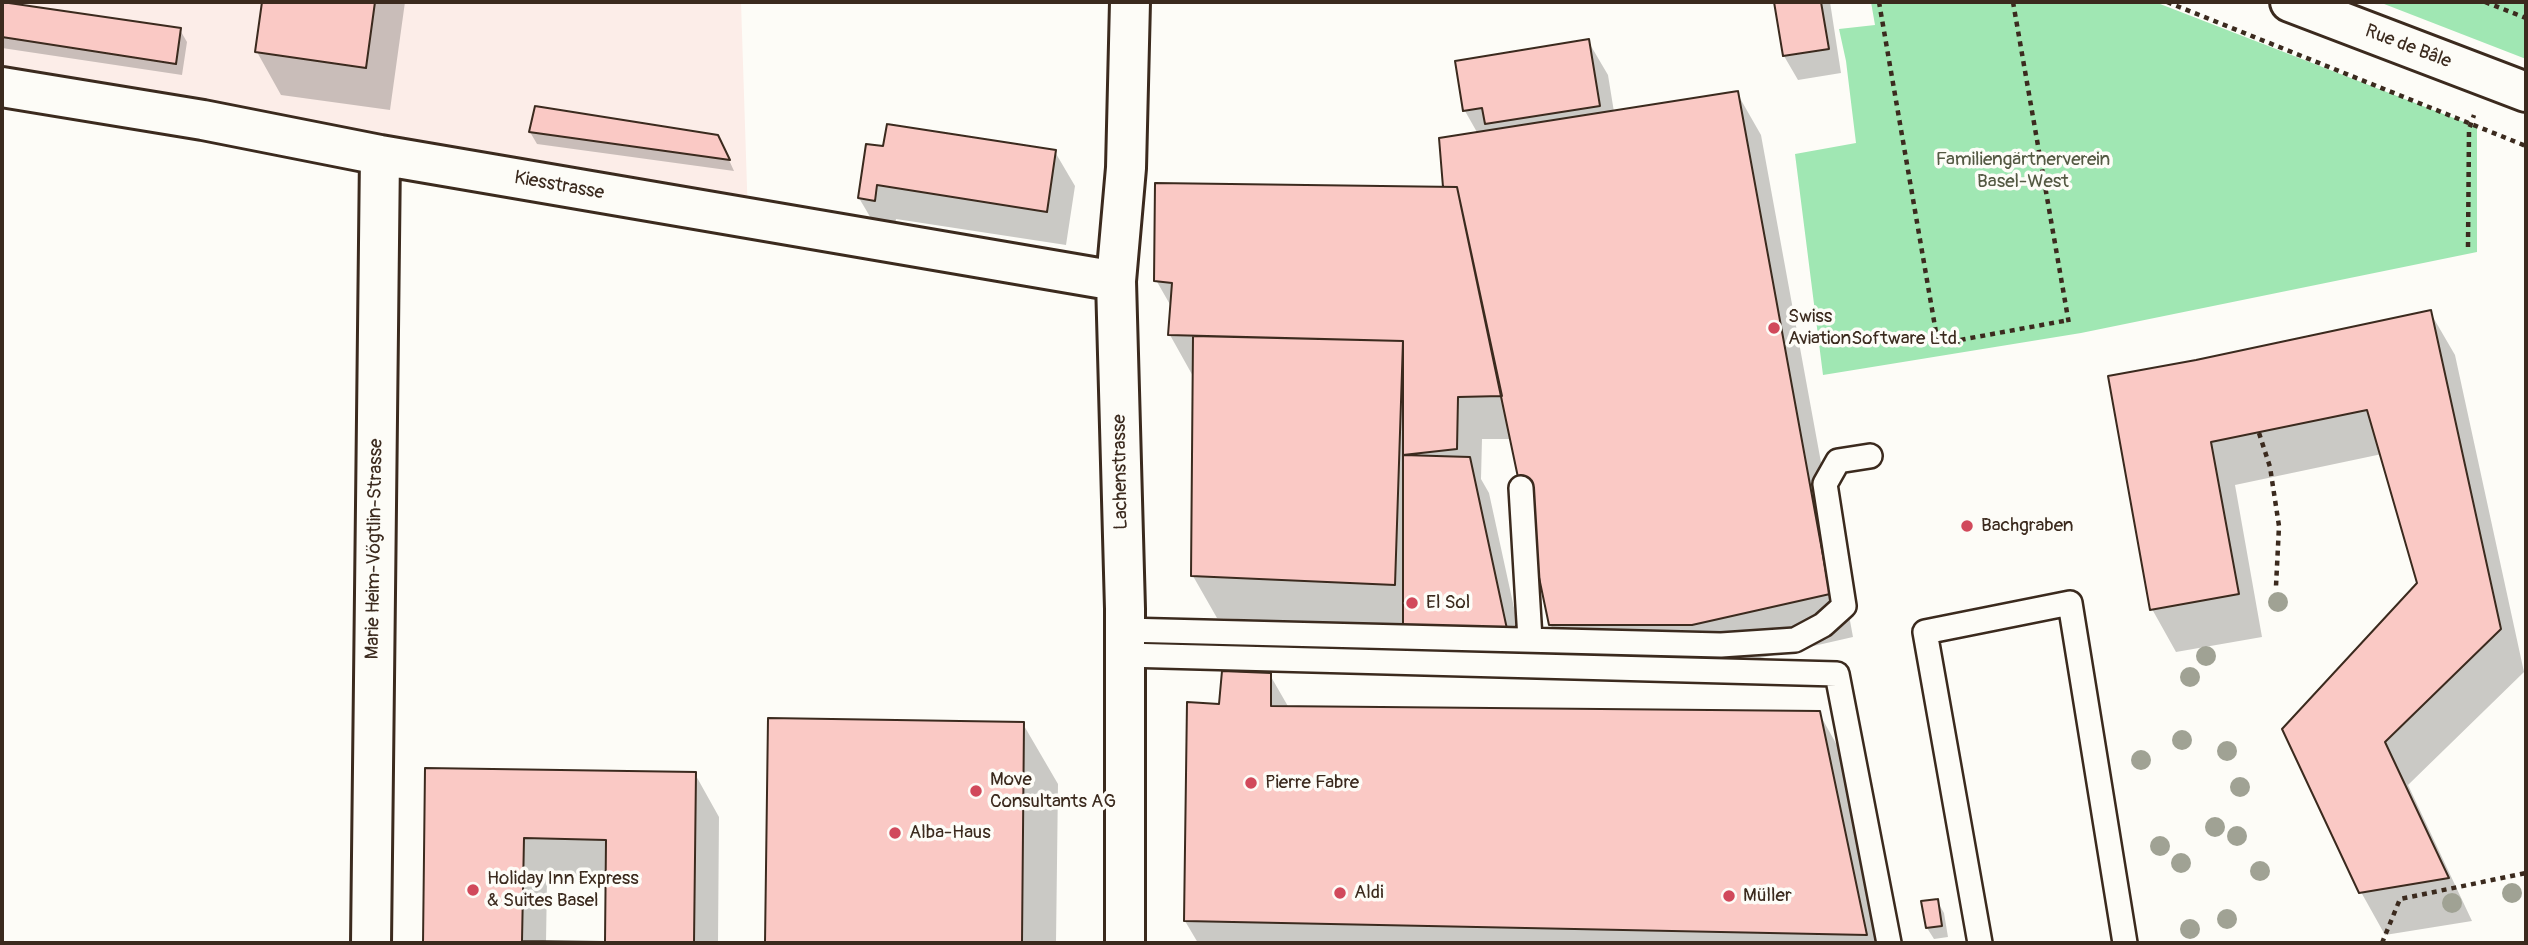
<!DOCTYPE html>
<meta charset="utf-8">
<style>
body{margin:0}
#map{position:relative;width:2528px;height:945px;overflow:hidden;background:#fdfcf7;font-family:Pangolin,sans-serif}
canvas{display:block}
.frame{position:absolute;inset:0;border:4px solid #3b2a1e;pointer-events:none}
</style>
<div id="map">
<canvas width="2528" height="945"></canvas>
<div class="frame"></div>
</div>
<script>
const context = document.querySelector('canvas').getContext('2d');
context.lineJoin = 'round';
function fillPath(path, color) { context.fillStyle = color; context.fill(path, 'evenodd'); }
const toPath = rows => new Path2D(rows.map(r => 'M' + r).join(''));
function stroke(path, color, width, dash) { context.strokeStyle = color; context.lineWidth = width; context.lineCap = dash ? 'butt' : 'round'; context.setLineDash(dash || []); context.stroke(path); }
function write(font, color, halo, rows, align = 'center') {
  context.font = font + ' Pangolin,sans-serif'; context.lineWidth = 7; context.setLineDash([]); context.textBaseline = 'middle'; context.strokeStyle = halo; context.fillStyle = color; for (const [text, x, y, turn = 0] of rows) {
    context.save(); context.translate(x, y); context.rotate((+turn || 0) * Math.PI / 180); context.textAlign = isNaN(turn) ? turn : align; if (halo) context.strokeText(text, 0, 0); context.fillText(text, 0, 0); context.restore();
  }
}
const built = toPath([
 [2,2,741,2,748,218,2,87]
]);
const green = toPath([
 [1871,2,2155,2,2477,127,2477,252,2081,333,1823,375,1795,154,1856,143,1846,61,1839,29,1875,25],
 [2379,2,2526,2,2526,59]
]);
const shadow = toPath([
 [263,2,405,2,390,110,281,95,257,52],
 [1776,2,1830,2,1841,73,1798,80,1784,56],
 [2,3,180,30,187,42,182,75,2,48],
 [1588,41,1608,75,1614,112,1737,93,1761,135,1853,637,1717,668,1575,667,1550,624,1513,439,1482,439,1481,479,1489,493,1526,663,1425,659,1406,627,1217,618,1193,576,1194,378,1170,335,1172,308,1156,280,1444,189,1478,134,1465,111,1457,62],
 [530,132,724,149,734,171,537,144],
 [867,146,1055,152,1075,186,1066,245,896,219,894,235,879,232,859,198],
 [2430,312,2455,355,2524,672,2408,785,2472,921,2385,935,2361,892,2284,729,2419,584,2382,454,2235,485,2262,637,2176,652,2152,609,2197,362],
 [1270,675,1289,708,1819,713,1843,756,1883,943,1198,943,1185,921,1221,706],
 [769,720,1023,724,1058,784,1056,943,767,943],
 [427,770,695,774,719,817,718,943,606,943,607,881,547,880,546,943,581,943,425,943],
 [1937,901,1944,913,1948,937,1934,939,1927,928]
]);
const building = toPath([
 [2,2,181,28,176,64,2,37,2,2],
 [262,2,375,2,366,68,255,52,262,2],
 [1774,2,1821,2,1829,49,1783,56,1774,2],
 [1589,39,1600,106,1485,124,1482,108,1463,111,1455,61,1589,39],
 [1738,91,1830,594,1692,625,1549,625,1457,187,1443,187,1439,138,1738,91],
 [535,106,718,135,730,160,529,132,535,106],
 [887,124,1056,150,1047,212,877,185,875,201,858,198,866,144,883,146,887,124],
 [1155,183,1457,187,1502,396,1458,397,1457,449,1403,455,1403,341,1168,335,1172,283,1154,281,1155,183],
 [2431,310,2501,629,2385,742,2449,878,2359,893,2282,729,2417,583,2367,410,2211,442,2239,594,2150,610,2108,376,2196,360,2431,310],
 [1193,336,1403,341,1395,585,1191,576,1193,336],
 [1403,455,1470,457,1507,629,1403,625,1403,455],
 [1222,671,1271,673,1271,706,1820,711,1867,935,1184,921,1187,702,1219,704,1222,671],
 [768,718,1024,722,1022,943,765,943,768,718],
 [425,768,696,772,694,943,423,943,425,768],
 [524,838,606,840,605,942,522,941,524,838],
 [1938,899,1942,926,1926,928,1921,901,1938,899]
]);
const path = toPath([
 [1879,2,1938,344,2069,320],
 [2013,2,2069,324],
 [2167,2,2526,146],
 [2485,2,2526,18],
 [2468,247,2469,129,2474,115],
 [2259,433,2270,467,2279,526,2276,586],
 [2382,943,2400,899,2526,873]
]);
const service = toPath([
 [1521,488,1530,639],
 [1124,630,1721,645,1795,640,1823,625,1844,606,1825,484,1838,461,1870,456],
 [1125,655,1837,674,1889,943],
 [1980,943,1925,632,2070,603,2125,943]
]);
const minor = toPath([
 [2,87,203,120,380,155,1116,281],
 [371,943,380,155],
 [1125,943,1125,609,1116,281,1126,168,1130,2]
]);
const tertiary = toPath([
 [2290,2,2526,92]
]);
const trees = [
 [2278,602],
 [2206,656],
 [2190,677],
 [2182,740],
 [2227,751],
 [2141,760],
 [2240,787],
 [2215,827],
 [2237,836],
 [2160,846],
 [2181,863],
 [2260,871],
 [2512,893],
 [2452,903],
 [2227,919],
 [2190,929]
];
const markers = [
 [1774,328,7,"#d1495b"],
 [1967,526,7,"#d1495b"],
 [1412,603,7,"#d1495b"],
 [1251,783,7,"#d1495b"],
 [976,791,7,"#d1495b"],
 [895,833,7,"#d1495b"],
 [473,890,7,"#d1495b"],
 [1340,893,7,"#d1495b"],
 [1729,896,7,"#d1495b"]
];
const streetNames = [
 ["Rue de Bâle",2408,47,21],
 ["Kiesstrasse",559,186,10],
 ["Lachenstrasse",1121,472,-91],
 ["Marie Heim-Vögtlin-Strasse",375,549,-89]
];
const parkNames = [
 ["Familiengärtnerverein",2023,160],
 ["Basel-West",2023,182]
];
const poiNames = [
 ["Swiss",1788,317],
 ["AviationSoftware Ltd.",1788,339],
 ["Bachgraben",1981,526],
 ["El Sol",1426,603],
 ["Move",990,780],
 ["Consultants AG",990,802],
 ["Pierre Fabre",1265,783],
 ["Alba-Haus",909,833],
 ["Holiday Inn Express",487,879],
 ["& Suites Basel",487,901],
 ["Aldi",1354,893],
 ["Müller",1743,896]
];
fillPath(built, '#fcede8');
fillPath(green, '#a0e7b3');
fillPath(shadow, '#0003');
fillPath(building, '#fac9c5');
stroke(building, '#3b2a1e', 2);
stroke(service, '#3b2a1e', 28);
stroke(minor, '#3b2a1e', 44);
stroke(tertiary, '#3b2a1e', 44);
stroke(path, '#3b2a1e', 4.5, [5, 5]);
stroke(service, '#fdfcf7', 23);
stroke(minor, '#fdfcf7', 38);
stroke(tertiary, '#fdfcf7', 38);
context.fillStyle = '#a0a294';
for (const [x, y] of trees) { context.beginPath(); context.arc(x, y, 10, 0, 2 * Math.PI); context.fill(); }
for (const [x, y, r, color] of markers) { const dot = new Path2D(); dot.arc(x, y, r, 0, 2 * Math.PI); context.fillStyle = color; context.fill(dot); stroke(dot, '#fdfcf7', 2.5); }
write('19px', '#3b2a1e', '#fdfcf7', streetNames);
write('19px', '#545943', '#fdfcf7', parkNames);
write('19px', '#3b2a1e', '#fdfcf7', poiNames, 'left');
</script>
